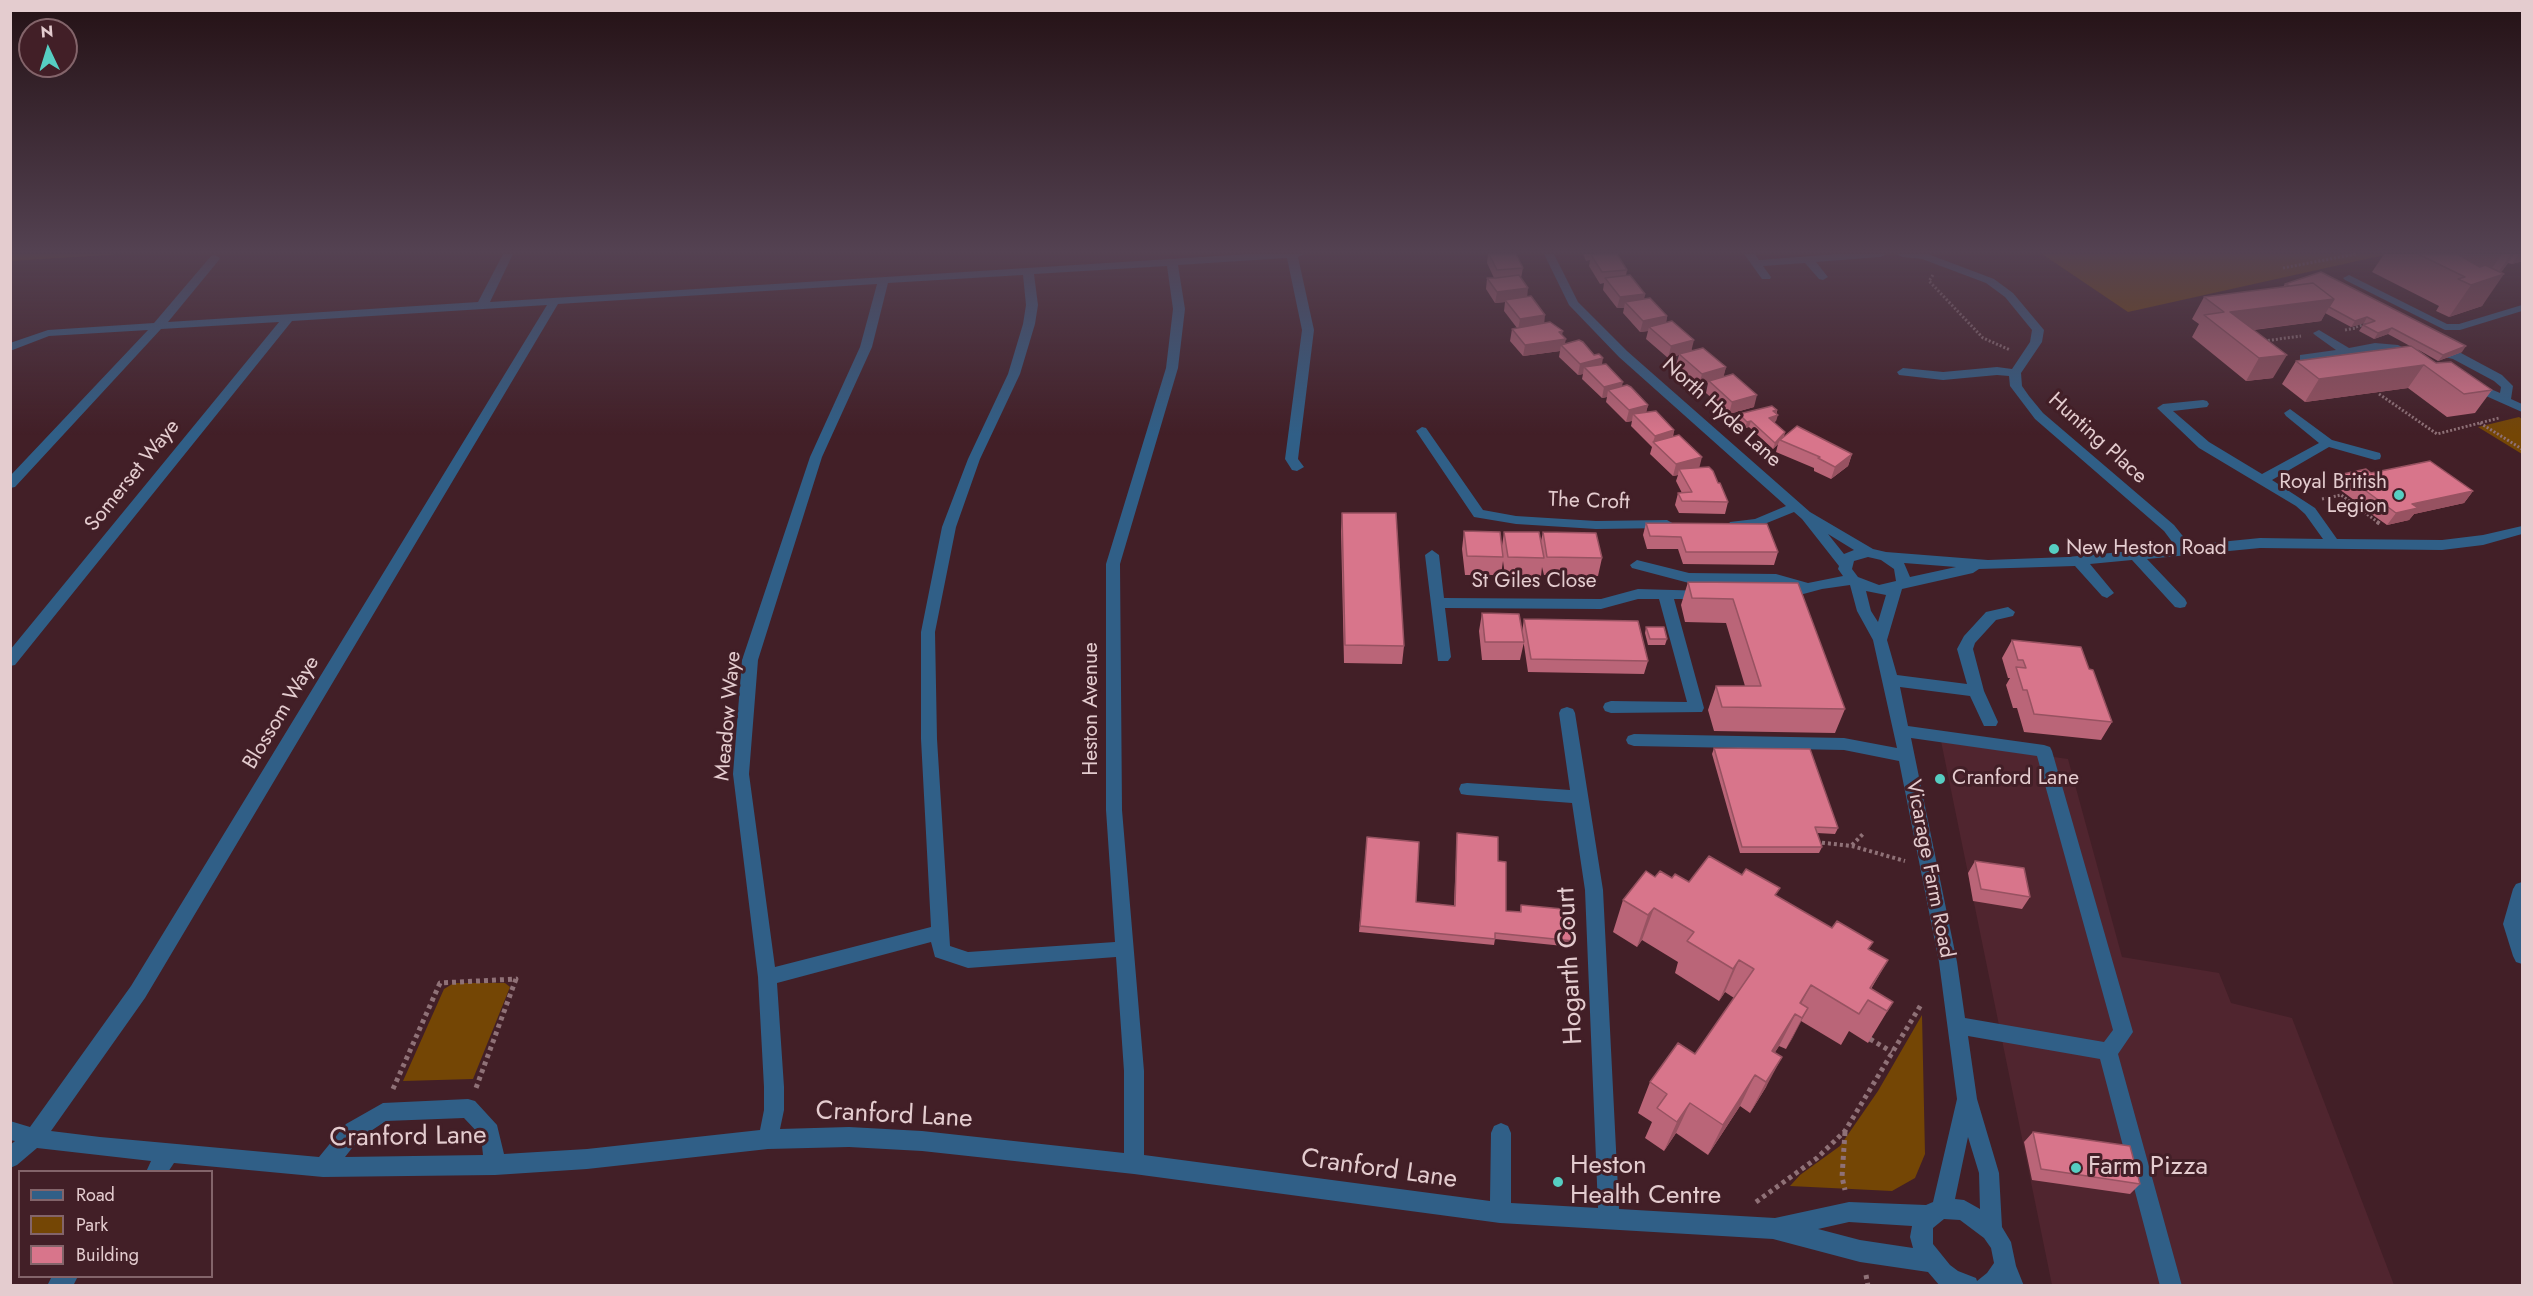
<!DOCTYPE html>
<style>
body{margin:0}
#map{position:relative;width:2533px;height:1296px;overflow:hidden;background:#421f27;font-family:Jost,sans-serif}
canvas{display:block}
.frame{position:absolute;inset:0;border:12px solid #e4cccf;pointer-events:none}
.legend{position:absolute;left:18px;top:1170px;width:195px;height:108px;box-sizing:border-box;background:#421f27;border:2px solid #83646a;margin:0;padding:8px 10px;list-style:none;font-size:18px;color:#e4cccf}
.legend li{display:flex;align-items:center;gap:12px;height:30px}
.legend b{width:30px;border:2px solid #83646a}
.north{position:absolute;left:18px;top:18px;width:60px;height:60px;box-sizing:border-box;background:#421f27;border:2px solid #83646a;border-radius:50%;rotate:356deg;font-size:16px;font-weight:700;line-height:24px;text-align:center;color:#e4cccf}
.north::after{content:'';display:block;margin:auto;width:21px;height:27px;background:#56cec2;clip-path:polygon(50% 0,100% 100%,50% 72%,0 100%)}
</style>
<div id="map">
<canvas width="2533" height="1296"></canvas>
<div class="frame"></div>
<ul class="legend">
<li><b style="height:8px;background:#305f87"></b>Road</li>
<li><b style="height:16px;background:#744605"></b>Park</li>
<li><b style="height:16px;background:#d8758b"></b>Building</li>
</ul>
<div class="north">N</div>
</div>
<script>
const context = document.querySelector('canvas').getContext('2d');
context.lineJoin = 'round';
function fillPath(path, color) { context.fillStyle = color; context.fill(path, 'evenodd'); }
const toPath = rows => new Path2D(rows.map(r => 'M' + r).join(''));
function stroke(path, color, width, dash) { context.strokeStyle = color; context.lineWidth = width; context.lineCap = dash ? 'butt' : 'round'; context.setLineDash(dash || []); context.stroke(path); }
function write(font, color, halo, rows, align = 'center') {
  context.font = font + ' Jost,sans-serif'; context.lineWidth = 6; context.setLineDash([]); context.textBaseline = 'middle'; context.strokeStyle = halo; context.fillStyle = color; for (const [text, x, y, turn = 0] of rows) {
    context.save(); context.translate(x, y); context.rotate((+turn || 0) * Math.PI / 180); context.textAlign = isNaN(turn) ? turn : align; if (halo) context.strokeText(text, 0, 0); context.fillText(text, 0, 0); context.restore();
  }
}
const built = toPath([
 [1941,741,2068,759,2122,957,2219,973,2231,1003,2292,1018,2394,1285,2052,1285]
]);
const green = toPath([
 [11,254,125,254,11,261],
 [2042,254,2389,254,2128,312],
 [2519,417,2522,419,2522,454,2478,427],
 [454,983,505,983,510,987,473,1079,403,1081,444,989],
 [1922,1015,1925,1154,1915,1178,1892,1191,1790,1186,1800,1175,1840,1146,1878,1091]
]);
const pathFar2 = toPath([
 [2283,268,2356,254],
 [1933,275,1929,281,1983,338,2010,350],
 [2356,327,2365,324],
 [2345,330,2356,328],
 [2264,341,2301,336],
 [2379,394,2437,434,2499,418],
 [2480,423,2522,449],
 [2322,499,2341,495,2358,507],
 [2364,512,2379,523]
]);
const pathFar1 = toPath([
 [2377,522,2382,525],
 [1816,842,1852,846,1905,861],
 [1852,845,1864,833]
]);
const path = toPath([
 [1870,1039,1892,1052],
 [393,1089,440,983,516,979,476,1088],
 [1845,1132,1842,1177,1845,1190],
 [1756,1202,1817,1158,1845,1131,1922,1003],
 [1866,1275,1868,1286]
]);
const minor = toPath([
 [503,254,513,254,490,302,1248,254,1304,254,1298,257,1314,330,1298,459,1304,467,1297,471,1292,470,1285,459,1302,330,1287,258,1178,265,1185,309,1178,368,1120,564,1122,810,1144,1071,1144,1155,1490,1201,1491,1133,1494,1126,1501,1123,1508,1126,1511,1133,1511,1203,1598,1208,1585,890,1572,803,1467,795,1461,794,1459,789,1461,784,1467,783,1570,790,1559,713,1561,709,1567,707,1573,709,1575,713,1603,890,1619,1209,1775,1218,1849,1202,1926,1205,1933,1202,1957,1099,1939,962,1899,761,1844,750,1634,746,1628,744,1626,740,1628,736,1634,734,1844,738,1897,748,1873,640,1857,611,1850,585,1822,589,1781,600,1776,598,1774,595,1776,592,1790,588,1776,584,1689,583,1632,568,1630,565,1637,560,1689,573,1776,574,1808,583,1843,576,1838,569,1839,566,1802,519,1794,512,1757,527,1730,528,1728,525,1730,522,1755,519,1786,506,1619,357,1569,305,1544,254,1554,254,1578,302,1627,351,1810,512,1873,549,1886,552,1988,560,2067,557,2176,547,2164,531,2035,419,2010,386,2009,376,1997,375,1943,380,1899,375,1897,372,1903,368,1943,372,1997,367,2012,369,2030,342,2032,330,2005,297,1986,283,1922,259,1902,257,1897,254,1928,254,1994,279,2013,293,2044,330,2042,342,2021,373,2022,386,2029,396,2043,413,2174,525,2190,545,2260,538,2323,539,2305,514,2296,506,2199,448,2157,408,2163,404,2203,400,2207,401,2209,404,2207,407,2173,411,2209,442,2262,474,2319,443,2286,416,2284,413,2290,409,2332,440,2380,453,2381,456,2380,459,2375,460,2329,447,2272,480,2315,508,2337,539,2442,540,2483,535,2522,526,2522,534,2483,545,2442,550,2260,548,2147,559,2185,599,2187,603,2185,607,2180,608,2175,607,2132,560,2090,564,2114,593,2107,598,2102,596,2075,566,1979,569,1973,573,1902,589,1887,640,1897,675,1967,684,1957,649,1964,636,1986,612,2008,607,2015,612,2013,616,1996,620,1975,643,1973,649,1984,691,1998,722,1996,726,1984,726,1970,696,1900,687,1908,726,2044,745,2050,747,2052,751,2133,1032,2118,1054,2182,1286,2160,1286,2100,1059,1968,1036,1977,1099,1999,1173,2002,1227,2011,1242,2016,1266,2024,1286,1940,1286,1928,1272,1860,1262,1773,1239,1500,1223,1134,1174,922,1151,849,1147,768,1149,587,1169,495,1175,323,1177,174,1163,168,1172,146,1172,151,1161,37,1148,17,1165,10,1168,10,1145,15,1141,10,1140,10,1121,30,1127,131,986,547,305,292,321,15,665,10,666,10,650,279,322,161,329,15,487,10,488,10,476,148,330,49,336,10,351,10,343,48,330,154,323,211,256,215,255,220,258,219,260,168,322,478,302,503,254],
 [1167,266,1173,309,1166,368,1106,564,1106,810,1115,942,968,952,950,946,937,739,935,632,956,527,980,459,1020,374,1035,324,1038,305,1034,274,1167,266],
 [1023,275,1026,305,1023,324,1008,374,968,459,942,527,921,632,921,739,931,927,775,967,749,774,758,660,822,457,872,347,888,283,1023,275],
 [877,284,860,347,810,457,742,660,733,774,758,977,764,1087,764,1110,760,1130,587,1149,504,1154,497,1125,475,1101,468,1099,383,1103,346,1124,319,1157,100,1137,51,1131,145,998,558,304,877,284],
 [1828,534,1854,550,1844,554,1828,534],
 [1868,557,1881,560,1894,569,1896,581,1879,585,1858,577,1852,569,1854,561,1868,557],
 [1904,563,1956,567,1910,577,1904,563],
 [1866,591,1886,595,1878,622,1871,611,1866,591],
 [1911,738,2037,756,2113,1030,2104,1042,1965,1018,1957,962,1911,738],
 [931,942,935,957,968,968,1116,957,1124,1071,1124,1153,922,1131,849,1127,780,1129,784,1110,784,1087,777,983,931,942],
 [464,1118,481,1136,483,1155,345,1157,360,1138,386,1121,464,1118],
 [1968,1137,1979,1173,1980,1209,1964,1200,1955,1199,1968,1137],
 [1944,1219,1960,1220,1984,1238,1991,1248,1994,1263,1987,1273,1977,1281,1976,1278,1958,1271,1950,1265,1933,1244,1933,1228,1944,1219],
 [1849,1222,1912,1226,1910,1237,1913,1248,1860,1240,1818,1229,1849,1222],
 [1744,254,1755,254,1759,260,1836,254,1886,254,1881,257,1816,262,1828,277,1823,280,1819,279,1805,263,1763,266,1771,277,1770,279,1762,279,1744,254],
 [2349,275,2447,324,2459,324,2522,305,2522,311,2460,330,2445,330,2345,280,2343,278,2349,275],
 [2319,330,2349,348,2375,343,2398,345,2416,354,2410,358,2396,352,2375,351,2300,361,2300,355,2336,350,2315,335,2313,333,2319,330],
 [2435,347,2461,353,2502,375,2513,386,2511,399,2522,404,2522,412,2468,388,2468,382,2472,381,2500,393,2501,387,2494,381,2453,359,2431,354,2431,348,2435,347],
 [1422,427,1426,428,1483,510,1516,516,1596,521,1667,520,1674,524,1667,528,1596,529,1516,524,1474,517,1416,431,1422,427],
 [1432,550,1439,555,1444,598,1601,599,1638,589,1708,591,1710,594,1708,597,1703,599,1674,599,1704,708,1702,712,1611,713,1605,711,1603,707,1605,703,1611,701,1687,702,1659,599,1638,599,1601,609,1445,608,1451,657,1448,661,1438,661,1425,555,1432,550],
 [2522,882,2521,924,2522,964,2516,962,2513,956,2503,924,2513,889,2516,884,2522,882],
 [52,1276,78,1276,73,1286,47,1286,52,1276]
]);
const wall = toPath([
 [1488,254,1516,254,1523,268,1521,278,1527,296,1544,323,1562,335,1565,344,1602,364,1622,387,1648,405,1646,412,1674,430,1673,437,1699,467,1718,483,1728,502,1725,514,1679,513,1675,505,1678,493,1682,493,1676,481,1678,475,1673,476,1650,454,1652,447,1631,426,1632,421,1626,422,1606,402,1607,397,1602,398,1582,379,1583,374,1578,375,1559,357,1560,351,1523,356,1510,341,1512,329,1517,328,1504,311,1505,302,1495,303,1486,289,1487,278,1494,278,1487,263],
 [1583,254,1617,254,1627,270,1626,276,1645,294,1644,299,1667,316,1666,323,1692,350,1726,367,1723,377,1754,407,1729,414,1706,393,1708,383,1699,385,1676,365,1679,355,1668,358,1646,339,1648,331,1640,332,1623,313,1624,308,1617,308,1603,290,1604,283,1600,284,1589,266,1590,260,1586,261],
 [2384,254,2523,254,2523,261,2512,264,2508,263,2501,272,2482,306,2449,317,2436,311,2439,306,2372,272],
 [2285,284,2462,352,2438,361,2417,349,2436,363,2492,390,2475,413,2447,417,2408,388,2305,402,2282,384,2296,361,2410,346,2388,334,2374,339,2359,331,2363,325,2366,324,2364,323,2351,327,2325,313,2321,321,2254,330,2273,378,2246,381,2192,337,2199,324,2192,319,2204,297,2283,287],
 [1777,410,1776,421,1774,422,1785,432,1784,436,1852,454,1848,466,1831,479,1814,471,1814,468,1776,452,1778,444,1773,449,1749,427,1745,428,1737,420,1739,414],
 [2371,473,2473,491,2464,503,2414,514,2409,520,2387,525,2370,513,2363,514,2354,508,2358,503,2335,486,2343,474],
 [1342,513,1404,646,1402,664,1344,663,1341,531],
 [1646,523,1778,552,1774,565,1683,564,1678,549,1647,549,1643,535],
 [1464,531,1502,546,1504,532,1541,541,1543,532,1602,558,1598,576,1544,575,1542,567,1541,576,1505,575,1503,561,1501,575,1465,575,1462,549],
 [1688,582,1798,583,1845,709,1835,733,1714,731,1708,710,1716,686,1745,686,1726,623,1685,622,1681,605],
 [1482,613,1524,642,1520,660,1482,660,1479,631],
 [1524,619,1648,661,1644,674,1528,672,1522,632],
 [1646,627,1667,639,1665,645,1648,645,1645,633],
 [2012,640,2089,669,2112,722,2101,740,2024,732,2017,708,2013,708,2006,685,2010,678,2008,678,2002,658],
 [1714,748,1838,828,1835,834,1817,833,1822,847,1819,853,1740,853,1712,754],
 [1457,833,1498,861,1506,911,1520,912,1521,905,1574,941,1573,947,1495,939,1494,945,1359,932,1367,837,1416,902,1454,906],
 [1975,861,2030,897,2022,909,1973,901,1968,873],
 [1655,877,1672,878,1689,882,1776,896,1888,960,1871,989,1893,1002,1868,1043,1849,1031,1841,1045,1801,1021,1786,1049,1779,1046,1775,1052,1766,1087,1750,1113,1740,1106,1708,1155,1676,1133,1664,1151,1645,1138,1652,1122,1638,1113,1650,1082,1695,1054,1734,998,1725,992,1719,1001,1675,973,1678,962,1642,940,1637,947,1613,932,1623,900],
 [2033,1132,2140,1184,2130,1194,2032,1180,2024,1142]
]);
const shadedWall = toPath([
 [2464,254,2502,254,2488,274,2465,277,2459,255],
 [2511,254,2514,254,2503,270,2495,277,2504,274,2482,306,2449,317,2471,285,2495,277],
 [2519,254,2523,254,2523,261,2512,264],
 [1528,288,1527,299,1505,300,1505,302,1495,303,1497,292],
 [1645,294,1642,305,1625,302,1624,308,1617,308,1620,297],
 [2334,299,2321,321,2227,333,2230,312],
 [1545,315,1544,326,1518,330,1520,319],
 [1667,316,1665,328,1649,327,1648,331,1640,332,1643,321],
 [2367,317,2364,323,2351,327,2355,321],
 [2392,328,2388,334,2374,339,2378,333],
 [1563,331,1561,339,1566,339,1564,348,1561,345,1560,351,1523,356,1525,345],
 [1694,340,1691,352,1679,354,1679,355,1668,358,1671,346],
 [2466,346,2462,352,2438,361,2443,355],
 [2287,355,2273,378,2246,381,2259,358],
 [1603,358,1601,370,1584,367,1583,374,1578,375,1580,364],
 [2424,365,2408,388,2305,402,2319,379],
 [1726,367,1723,379,1709,381,1708,383,1699,385,1702,374],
 [1623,382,1620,394,1608,390,1607,397,1602,398,1604,387],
 [1757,395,1754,407,1729,414,1732,402],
 [1648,405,1645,417,1633,414,1632,421,1626,422,1629,410],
 [1777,410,1775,416,1778,415,1776,421,1767,424,1769,418,1773,411],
 [1751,421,1749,427,1745,428,1747,422],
 [1674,430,1671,442,1653,442,1655,436],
 [1785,432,1783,438,1780,440,1778,444,1773,449,1775,443],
 [1852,454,1848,466,1831,479,1835,467],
 [1702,457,1699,469,1679,469,1678,475,1673,476,1676,464],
 [2473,491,2464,503,2414,514,2409,520,2387,525,2396,513,2412,504],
 [2375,507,2370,513,2363,514,2367,508],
 [1654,908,1642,940,1637,947,1648,915],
 [1739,960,1725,992,1719,1001,1733,969],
 [1811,985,1779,1046,1759,1078,1772,1051],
 [1808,1008,1792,1039,1786,1049,1802,1018],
 [1782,1057,1766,1087,1750,1113,1766,1082],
 [1755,1075,1740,1106,1708,1155,1723,1125],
 [1690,1103,1676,1133,1664,1151,1677,1122]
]);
const building = toPath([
 [1489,254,1516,254,1523,268,1497,270,1489,254],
 [1598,254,1617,254,1627,270,1602,272,1591,255,1598,254],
 [2418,254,2464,254,2459,255,2480,267,2485,265,2504,274,2471,285,2458,279,2465,277,2418,254],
 [2321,272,2466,346,2443,355,2392,328,2378,333,2363,325,2375,321,2367,317,2355,321,2329,307,2334,299,2313,283,2290,286,2285,284,2321,272],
 [1519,275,1528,288,1497,292,1487,278,1496,278,1519,275],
 [1630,275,1645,294,1620,297,1605,278,1630,275],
 [2313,283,2334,299,2230,312,2287,355,2259,358,2204,315,2224,312,2204,297,2313,283],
 [1531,296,1545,315,1520,319,1505,300,1531,296],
 [1650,298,1667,316,1643,321,1625,302,1650,298],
 [1672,321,1694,340,1671,346,1649,327,1672,321],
 [1550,322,1563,331,1559,332,1566,339,1525,345,1512,329,1550,322],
 [1579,340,1583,342,1594,355,1599,354,1603,358,1580,364,1561,345,1579,340],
 [2411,346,2436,363,2451,362,2492,390,2464,394,2424,365,2319,379,2296,361,2411,346],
 [1703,348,1726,367,1702,374,1679,354,1703,348],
 [1606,364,1623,382,1604,387,1584,367,1606,364],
 [1733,374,1757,395,1732,402,1709,381,1733,374],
 [1627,385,1631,387,1648,405,1629,410,1608,390,1627,385],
 [1772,406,1777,410,1773,411,1778,415,1769,418,1785,432,1775,443,1751,421,1747,422,1739,414,1772,406],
 [1656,411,1674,430,1655,436,1633,414,1656,411],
 [1797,426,1852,454,1835,467,1818,458,1820,457,1780,440,1797,426],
 [1679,435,1702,457,1676,464,1653,442,1679,435],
 [2430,461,2473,491,2412,504,2418,508,2396,513,2343,474,2366,469,2371,473,2430,461],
 [1709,467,1713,471,1718,483,1720,483,1728,502,1682,501,1678,493,1692,492,1679,469,1709,467],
 [2366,500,2375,507,2367,508,2359,502,2366,500],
 [1342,513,1396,513,1404,646,1345,645,1342,513],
 [1646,523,1767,524,1778,552,1686,552,1681,537,1650,536,1646,523],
 [1464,531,1500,532,1503,557,1467,556,1464,531],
 [1504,532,1539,532,1544,558,1508,557,1504,532],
 [1543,532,1596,533,1602,558,1547,557,1543,532],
 [1688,582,1798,583,1845,709,1722,707,1716,686,1761,686,1733,599,1692,598,1688,582],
 [1482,613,1519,614,1524,642,1485,642,1482,613],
 [1524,619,1638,621,1648,661,1531,659,1524,619],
 [1646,627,1664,627,1667,639,1650,639,1646,627],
 [2012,640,2081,647,2089,669,2093,670,2112,722,2034,714,2027,690,2023,690,2016,667,2026,668,2023,660,2018,660,2012,640],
 [1714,748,1810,749,1838,828,1815,827,1822,847,1742,847,1714,748],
 [1457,833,1498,837,1498,861,1506,862,1506,911,1521,912,1521,905,1573,910,1574,941,1495,933,1495,939,1360,926,1367,837,1419,842,1416,902,1455,906,1457,833],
 [1709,856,1742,875,1746,869,1780,888,1775,895,1832,928,1837,921,1873,942,1868,949,1888,960,1870,988,1893,1002,1887,1011,1868,1000,1859,1014,1811,985,1800,1003,1808,1008,1802,1018,1795,1014,1772,1051,1782,1057,1766,1082,1755,1075,1723,1125,1690,1103,1677,1122,1657,1108,1667,1094,1650,1082,1678,1043,1695,1054,1754,969,1739,960,1733,969,1687,941,1694,932,1654,908,1648,915,1623,900,1646,871,1655,877,1660,871,1672,878,1675,874,1689,882,1709,856],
 [1975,861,2024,868,2030,897,1981,889,1975,861],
 [2033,1132,2130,1146,2140,1184,2041,1169,2033,1132]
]);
const markers = [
 [2399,495,6,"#56cec2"],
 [2054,549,6,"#56cec2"],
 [1940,779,6,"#56cec2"],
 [2076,1168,6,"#56cec2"],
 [1558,1182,6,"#56cec2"]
];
const streetNames = [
 ["North Hyde Lane",1721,413,42],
 ["Hunting Place",2097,439,42],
 ["Somerset Waye",133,476,-51],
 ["The Croft",1589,502,2],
 ["St Giles Close",1534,582],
 ["Heston Avenue",1092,709,-90],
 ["Blossom Waye",282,713,-59],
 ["Meadow Waye",729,716,-85],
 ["Vicarage Farm Road",1929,869,79]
];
const poiNames = [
 ["Royal British",2387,483,"right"],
 ["Legion",2387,507,"right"],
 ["New Heston Road",2066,549],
 ["Cranford Lane",1952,779]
];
const nearStreetnames = [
 ["Hogarth Court",1571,966,-93],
 ["Cranford Lane",894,1116,3],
 ["Cranford Lane",408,1138,-1],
 ["Cranford Lane",1379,1170,8]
];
const nearPoinames = [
 ["Heston",1570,1167],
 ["Health Centre",1570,1197],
 ["Farm Pizza",2088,1168]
];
fillPath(built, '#50252f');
fillPath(green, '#744605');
stroke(pathFar2, '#8f7177', 3, [2, 2]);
stroke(pathFar1, '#8f7177', 4, [3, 3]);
stroke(path, '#8f7177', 5, [4, 4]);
fillPath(minor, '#305f87');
fillPath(wall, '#ba6578');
fillPath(shadedWall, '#975261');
fillPath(building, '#d8758b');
stroke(building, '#975261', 1.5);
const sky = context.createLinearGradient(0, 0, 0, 435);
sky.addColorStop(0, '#241115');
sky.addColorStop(0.58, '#544252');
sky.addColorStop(1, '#54425200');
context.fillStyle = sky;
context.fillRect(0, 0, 2533, 435);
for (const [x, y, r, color] of markers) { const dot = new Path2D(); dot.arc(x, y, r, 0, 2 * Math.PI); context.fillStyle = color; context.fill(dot); stroke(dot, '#421f27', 2); }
write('21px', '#e4cccf', '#421f27', streetNames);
write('21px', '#e4cccf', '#421f27', poiNames, 'left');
write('26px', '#e4cccf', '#421f27', nearStreetnames);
write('26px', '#e4cccf', '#421f27', nearPoinames, 'left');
</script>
